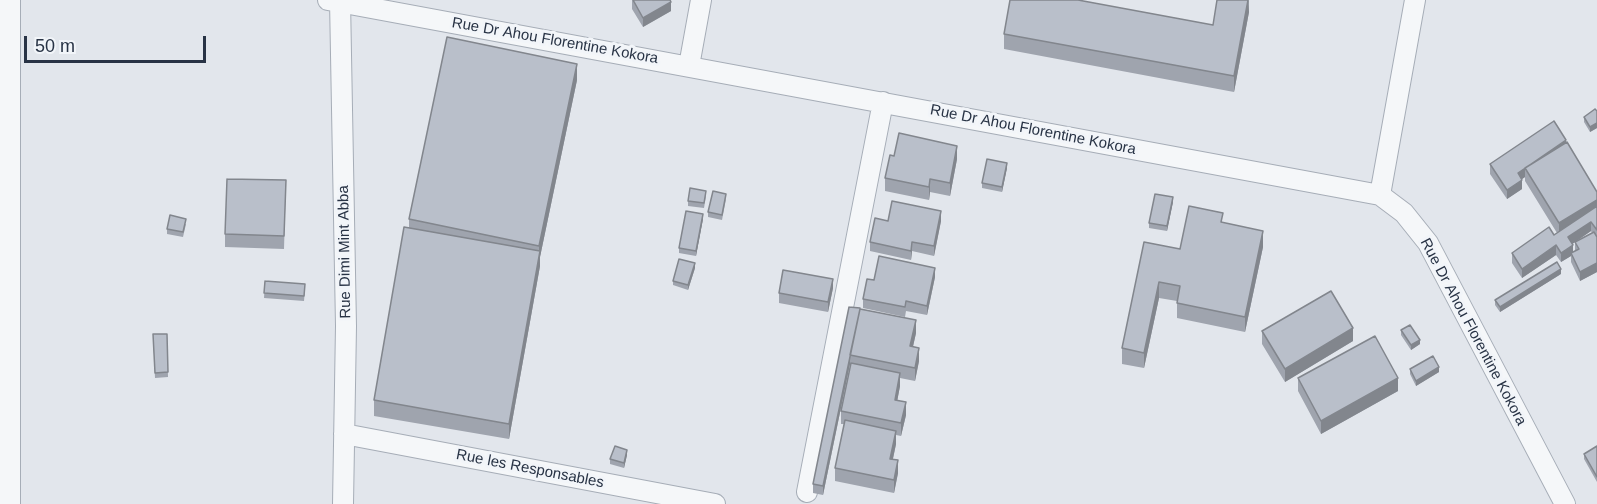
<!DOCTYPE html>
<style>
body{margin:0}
#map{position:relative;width:1597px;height:504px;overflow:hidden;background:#e2e6ec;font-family:Helvetica,sans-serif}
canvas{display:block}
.scale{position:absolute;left:24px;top:36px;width:182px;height:27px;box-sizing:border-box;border:3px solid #283345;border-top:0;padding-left:8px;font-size:18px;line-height:21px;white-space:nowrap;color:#283345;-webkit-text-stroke:4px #f2f5f9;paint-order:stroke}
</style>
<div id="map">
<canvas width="1597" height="504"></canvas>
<div class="scale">50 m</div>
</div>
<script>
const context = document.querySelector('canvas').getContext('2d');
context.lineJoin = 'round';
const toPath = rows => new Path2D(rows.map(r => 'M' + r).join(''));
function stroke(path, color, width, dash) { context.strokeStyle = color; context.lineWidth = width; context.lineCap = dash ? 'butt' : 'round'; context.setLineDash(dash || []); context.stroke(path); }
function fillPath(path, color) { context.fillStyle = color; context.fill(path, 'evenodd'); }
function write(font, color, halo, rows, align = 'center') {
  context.font = font + ' Helvetica,sans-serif'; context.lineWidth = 6; context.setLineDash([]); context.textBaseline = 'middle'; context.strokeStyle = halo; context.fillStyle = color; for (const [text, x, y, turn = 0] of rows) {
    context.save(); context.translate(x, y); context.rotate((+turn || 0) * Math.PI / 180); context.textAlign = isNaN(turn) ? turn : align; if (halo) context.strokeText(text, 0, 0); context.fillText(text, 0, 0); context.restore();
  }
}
const minor = toPath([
 [10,0,10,504],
 [328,0,1380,195,1404,213,1428,243,1565,504],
 [340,0,346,326,343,504],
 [689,66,701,0],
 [1380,195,1415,0],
 [344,434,715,504],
 [807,492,883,102]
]);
const wall = toPath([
 [632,0,671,11,643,27,632,9],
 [1249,0,1249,12,1234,92,1004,49,1004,34,1213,25],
 [577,80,540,257,540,266,509,439,374,416,374,400,409,228,409,219],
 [1597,111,1597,128,1590,132,1584,122,1584,117],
 [1566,143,1597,192,1597,272,1580,281,1571,262,1571,256,1561,262,1556,255,1522,278,1512,263,1512,253,1557,233,1525,181,1525,177,1522,179,1522,189,1507,199,1490,174,1490,164],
 [1591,231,1592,233,1575,242],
 [1575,242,1575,251,1573,252,1572,244],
 [894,156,957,159,950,196,930,192,929,200,885,191,885,178],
 [1007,168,1002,192,982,188,982,183],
 [286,180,284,249,225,247,225,234],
 [706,196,704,208,688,206,688,201],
 [726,199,722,220,708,217,708,212],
 [1173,202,1167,231,1149,228,1149,223],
 [703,219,696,256,679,253,679,248],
 [888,221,941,221,934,256,912,251,911,260,870,251,870,242],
 [1223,223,1263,247,1245,332,1177,318,1177,301,1159,298,1144,368,1122,364,1122,348,1144,242,1180,249],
 [186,224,183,237,167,234,167,229],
 [695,268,688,290,673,285,673,281],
 [1561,274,1500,312,1495,305,1495,300],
 [935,277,927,315,906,311,905,317,863,308,863,299,874,280],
 [265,281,305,288,304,301,264,298],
 [833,288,828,312,779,303,779,293],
 [849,307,916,333,913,347,919,361,915,381,900,378,900,386,897,401,906,415,901,436,896,435,896,444,893,459,898,473,894,493,835,481,835,468,844,424,841,424,841,411,850,368,850,364,823,495,813,493,813,484],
 [1401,330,1420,344,1411,350,1401,335],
 [1262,331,1353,341,1285,382,1262,344],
 [153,334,167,334,168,377,155,378],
 [1410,369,1439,372,1416,386,1410,374],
 [1298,378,1398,391,1321,434,1298,391],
 [1597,446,1597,482,1584,459,1584,454],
 [627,455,624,468,610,464,610,459]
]);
const shadedWall = toPath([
 [1248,0,1249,12,1234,92,1234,76],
 [671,2,671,11,643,27,643,18],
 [577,64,577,80,540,257,540,266,509,439,509,424,539,256,539,246],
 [1597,123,1597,128,1590,132,1590,127],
 [1566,140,1566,149,1525,168,1525,177,1518,182,1518,173],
 [957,146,957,159,950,196,950,183],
 [1007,163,1007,168,1002,192,1002,187],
 [930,179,930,192,929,200,929,187],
 [1522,180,1522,189,1507,199,1507,190],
 [1173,197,1173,202,1167,231,1167,226],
 [1597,200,1597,213,1559,236,1559,223],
 [941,211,941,221,934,256,934,246],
 [703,214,703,219,696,256,696,251],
 [1591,222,1591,231,1568,247,1568,237],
 [1263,231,1263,247,1245,332,1245,317],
 [912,242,912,251,911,260,911,251],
 [1556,245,1556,255,1522,278,1522,269],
 [1573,245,1573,255,1571,253,1571,256,1561,262,1561,253],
 [695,263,695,268,688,290,688,285],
 [1597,263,1597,272,1580,281,1580,272],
 [935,268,935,277,927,315,927,306],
 [1561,269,1561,274,1500,312,1500,307],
 [833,279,833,288,828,312,828,302],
 [1159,282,1159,298,1144,368,1144,353],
 [916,320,916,333,910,359,910,346],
 [1353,328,1353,341,1285,382,1285,369],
 [1420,340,1420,344,1411,350,1411,345],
 [919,348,919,361,915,381,915,368],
 [850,355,850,364,823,495,823,486],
 [1439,367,1439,372,1416,386,1416,381],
 [900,373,900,386,895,413,895,400],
 [1398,378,1398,391,1321,434,1321,421],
 [906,402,906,415,901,436,901,423],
 [896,431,896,444,890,472,890,459],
 [627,450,627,455,624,468,624,463],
 [898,460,898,473,894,493,894,480]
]);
const building = toPath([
 [633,0,670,0,671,2,643,18,633,0],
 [1010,0,1078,0,1213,25,1217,0,1248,0,1234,76,1004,34,1010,0],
 [447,37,577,64,539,246,409,219,447,37],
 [1595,109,1597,111,1597,123,1590,127,1584,117,1595,109],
 [1554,121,1566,140,1518,173,1522,180,1507,190,1490,164,1554,121],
 [899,133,957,146,950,183,930,179,929,187,885,178,890,155,894,156,899,133],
 [1567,142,1597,192,1597,200,1559,223,1525,168,1567,142],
 [987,159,1007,163,1002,187,982,183,987,159],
 [227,179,286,180,284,236,225,234,227,179],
 [690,188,706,191,704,203,688,201,690,188],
 [713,191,726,194,722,215,708,212,713,191],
 [1155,194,1173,197,1167,226,1149,223,1155,194],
 [892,201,941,211,934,246,912,242,911,251,870,242,875,218,888,221,892,201],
 [1189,206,1223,213,1221,222,1263,231,1245,317,1177,303,1180,286,1159,282,1144,353,1122,348,1144,242,1180,249,1189,206],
 [1597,206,1597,230,1591,222,1568,237,1573,245,1561,253,1556,245,1522,269,1512,253,1549,227,1554,235,1597,206],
 [686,211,703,214,696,251,679,248,686,211],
 [170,215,186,219,183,232,167,229,170,215],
 [404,227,540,251,509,424,374,400,404,227],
 [1594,232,1597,237,1597,263,1580,272,1571,253,1579,249,1575,242,1594,232],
 [879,256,935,268,927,306,906,301,905,307,863,299,867,279,874,280,879,256],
 [679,259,695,263,688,285,673,281,679,259],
 [1557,262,1561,269,1500,307,1495,300,1557,262],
 [783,270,833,279,828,302,779,293,783,270],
 [265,281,305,284,304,296,264,293,265,281],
 [1331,291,1353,328,1285,369,1262,331,1331,291],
 [849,307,860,308,860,309,823,486,813,484,849,307],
 [860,309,916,320,910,346,919,348,915,368,850,355,860,309],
 [1410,325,1420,340,1411,345,1401,330,1410,325],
 [153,334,167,334,168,372,155,373,153,334],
 [1375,336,1398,378,1321,421,1298,378,1375,336],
 [1433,356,1439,367,1416,381,1410,369,1433,356],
 [851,363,900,373,895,400,906,402,901,423,841,411,851,363],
 [845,420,896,431,890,459,898,460,894,480,835,468,845,420],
 [615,446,627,450,624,463,610,459,615,446],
 [1597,446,1597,477,1584,454,1597,446]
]);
const streetNames = [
 ["Rue Dr Ahou Florentine Kokora",555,41,10],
 ["Rue Dr Ahou Florentine Kokora",1033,130,11],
 ["Rue Dimi Mint Abba",345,252,-91],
 ["Rue Dr Ahou Florentine Kokora",1473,332,62],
 ["Rue les Responsables",530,469,11]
];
stroke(minor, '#a6adb7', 22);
stroke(minor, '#f5f7f9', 20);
fillPath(wall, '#9fa4ae');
fillPath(shadedWall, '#82868d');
fillPath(building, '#b9bfca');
stroke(building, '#82868d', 1.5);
write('15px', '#283345', '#f2f5f9', streetNames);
</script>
